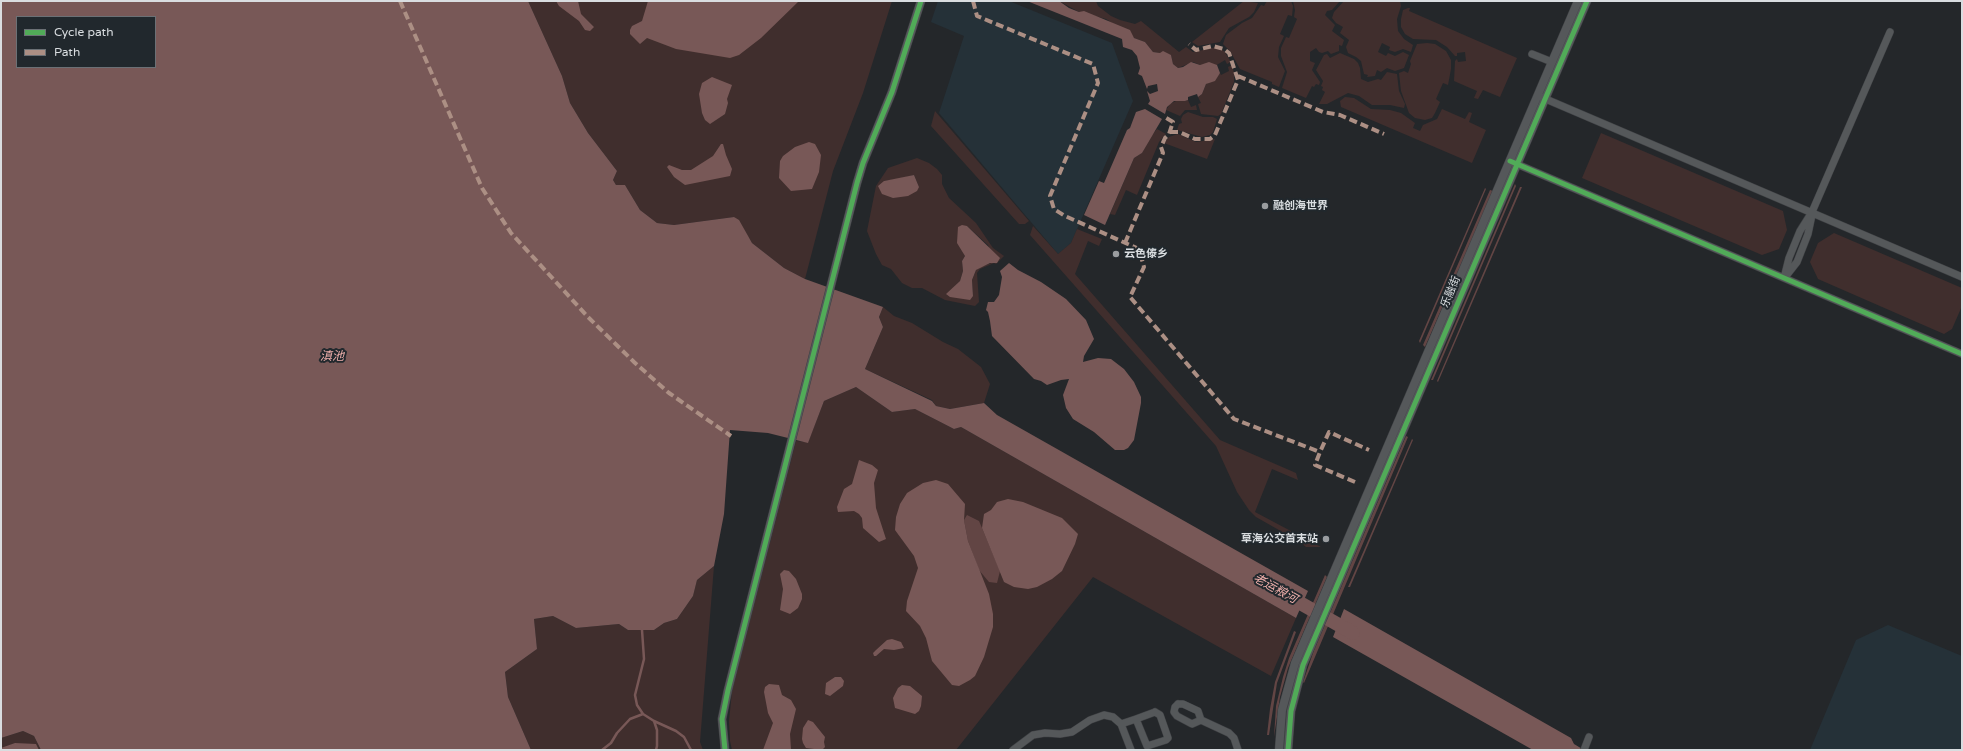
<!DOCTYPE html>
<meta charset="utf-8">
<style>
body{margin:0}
#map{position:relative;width:1963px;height:751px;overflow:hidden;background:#24272a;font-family:"Varela Round",sans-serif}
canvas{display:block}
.frame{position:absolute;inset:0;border:2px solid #d9dde0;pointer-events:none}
.legend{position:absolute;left:16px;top:16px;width:140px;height:52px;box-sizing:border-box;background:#21282d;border:1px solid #6b7075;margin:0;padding:5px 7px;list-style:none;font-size:12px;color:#d9dde0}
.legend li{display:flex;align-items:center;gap:8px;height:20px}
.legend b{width:20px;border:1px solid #6b7075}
</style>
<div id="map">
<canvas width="1963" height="751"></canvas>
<div class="frame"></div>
<ul class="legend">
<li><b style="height:5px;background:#51ab58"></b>Cycle path</li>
<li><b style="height:5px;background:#ac8f84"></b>Path</li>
</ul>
</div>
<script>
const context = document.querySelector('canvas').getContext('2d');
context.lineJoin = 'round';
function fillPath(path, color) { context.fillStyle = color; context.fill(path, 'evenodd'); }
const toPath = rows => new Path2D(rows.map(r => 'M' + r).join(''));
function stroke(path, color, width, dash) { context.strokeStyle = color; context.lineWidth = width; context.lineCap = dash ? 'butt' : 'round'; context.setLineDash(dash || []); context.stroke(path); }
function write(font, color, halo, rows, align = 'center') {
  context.font = font + ' "Varela Round","Noto Sans SC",sans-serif'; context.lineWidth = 4; context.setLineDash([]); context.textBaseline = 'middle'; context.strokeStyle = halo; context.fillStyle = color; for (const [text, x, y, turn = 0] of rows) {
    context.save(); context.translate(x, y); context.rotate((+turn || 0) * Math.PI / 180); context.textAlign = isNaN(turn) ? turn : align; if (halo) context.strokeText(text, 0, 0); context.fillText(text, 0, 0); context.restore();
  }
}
const built = toPath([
 [938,1,1009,1,1112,43,1133,101,1071,243,1058,254,939,113,964,36,931,22],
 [1888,625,1962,656,1962,750,1810,750,1856,640]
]);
const green = toPath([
 [528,1,892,1,863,93,833,171,805,279,784,268,752,243,734,217,674,225,657,223,640,210,625,185,616,185,613,180,617,171,588,133,570,103,562,76],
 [1059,1,1096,1,1098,6,1111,16,1120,20,1135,24,1141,21,1179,52,1186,47,1193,52,1217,47,1224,51,1231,62,1227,64,1225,60,1215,66,1211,64,1200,65,1193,62,1178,68,1173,64,1171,55,1153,52,1145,42,1134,38,1106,19,1079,12],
 [1244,1,1258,3,1254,12,1249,17,1229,28,1220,42,1198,46,1192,42],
 [1267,1,1291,1,1293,6,1292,16,1288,15,1280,34,1284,36,1279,47,1278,57,1285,71,1279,87,1272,84,1272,82,1240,69,1230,51,1223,44,1226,35,1242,23,1252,18,1261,5,1264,6],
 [1293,1,1340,1,1332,10,1327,11,1325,15,1335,25,1332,31,1344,40,1342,46,1339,45,1339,51,1331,54,1328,51,1322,53,1319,52,1316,48,1310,52,1310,61,1315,63,1312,70,1320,82,1319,85,1316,84,1314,87,1312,86,1306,98,1282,88,1287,72,1281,56,1281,48,1286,37,1289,38,1297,19,1294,17,1295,10],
 [1344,1,1400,1,1401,6,1397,19,1398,31,1404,39,1413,45,1411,52,1403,49,1395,52,1389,50,1390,47,1382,43,1378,52,1386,56,1388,53,1395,56,1403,52,1409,55,1404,68,1395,71,1387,68,1381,72,1377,70,1375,76,1367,77,1368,75,1364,74,1361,61,1356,57,1348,53,1346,47,1349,40,1340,33,1343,27,1336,23,1332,18,1334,12],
 [1408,8,1410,8,1409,11,1517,58,1500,97,1483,90,1478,99,1474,98,1477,91,1454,81,1455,61,1457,59,1458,62,1466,61,1465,52,1457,53,1457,56,1455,56,1447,47,1436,40,1413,39,1405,34,1401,27,1401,19,1403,10],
 [1427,43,1435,44,1446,51,1451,60,1451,69,1448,85,1443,83,1436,99,1440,102,1435,113,1432,118,1425,120,1415,118,1409,113,1401,91,1399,73,1404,71,1408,73,1411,64,1410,61,1417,44],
 [1340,53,1354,59,1358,63,1360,68,1361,79,1368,82,1378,79,1381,80,1387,72,1397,74,1399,91,1405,104,1404,108,1390,105,1372,105,1359,96,1348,93,1327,104,1319,104,1325,92,1322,90,1323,87,1321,86,1323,81,1316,70,1324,55,1327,54,1330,58],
 [1232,65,1234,73,1234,82,1221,114,1218,116,1201,114,1198,104,1201,103,1198,97,1202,94,1206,84,1220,73,1221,75,1229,71,1228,67],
 [1345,97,1354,98,1371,109,1390,110,1401,113,1415,123,1413,128,1420,131,1423,125,1437,119,1442,109,1465,119,1469,112,1472,113,1469,122,1486,130,1472,163,1341,107,1340,101],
 [1178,100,1185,101,1188,100,1191,107,1196,105,1197,110,1185,110,1180,116,1166,110,1170,104],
 [935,111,1029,221,1025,224,1019,224,931,126],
 [1188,112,1203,117,1213,117,1217,119,1213,132,1210,135,1202,137,1177,130,1179,124,1182,123,1181,119,1183,115],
 [1157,129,1166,134,1159,142,1137,195,1126,190,1115,215,1110,214,1134,158,1142,153,1148,140],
 [1601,133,1783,211,1787,230,1779,249,1762,255,1582,178],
 [1178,134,1196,142,1215,139,1207,159,1164,143,1169,137],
 [917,158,929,163,937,169,942,175,942,184,949,198,976,223,993,248,1004,256,996,264,994,263,980,269,977,273,979,302,975,306,945,300,922,288,912,288,902,283,891,269,882,265,876,254,867,231,876,186,888,168],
 [914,175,919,187,884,181,898,179],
 [967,226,988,245,994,262,980,267,976,270,972,280,973,296,953,288,960,281,963,271,962,261,965,256,963,251],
 [1033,226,1058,254,1071,243,1077,229,1102,239,1099,246,1088,241,1075,274,1220,440,1296,473,1298,480,1272,469,1255,512,1321,547,1306,547,1300,542,1256,517,1249,510,1237,492,1216,446,1030,235],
 [1834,233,1962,288,1962,306,1952,329,1944,334,1818,279,1810,262,1818,243],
 [883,307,894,316,912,323,943,342,958,349,981,367,990,384,984,403,950,409,936,406,932,400,865,369,883,327,879,317],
 [856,387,892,412,915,409,954,429,961,427,1296,618,1271,676,1093,577,956,750,732,750,730,741,729,721,732,691,796,441,808,442,824,401],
 [714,566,700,742,703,750,531,750,508,697,505,672,537,649,534,619,553,616,576,628,619,624,628,630,654,630,664,623,677,619,693,596,697,580],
 [23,731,34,736,41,750,1,750,1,738]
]);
const forest = toPath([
 [1515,184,1516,186,1433,380,1431,380],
 [1520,187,1522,187,1438,382,1437,381],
 [1485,188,1486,189,1420,343,1419,341],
 [1490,190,1493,191,1425,347,1423,345],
 [1406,436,1408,437,1304,683,1303,682,1314,650],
 [1412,439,1413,440,1350,587,1348,587],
 [967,515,979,521,982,528,1000,571,997,583,989,582,979,570,968,541,964,520],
 [1325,575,1327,577,1288,668,1280,697,1274,737,1276,706,1283,677,1289,658],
 [1294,631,1296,632,1277,683,1269,735,1267,735,1270,709,1275,682]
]);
const water = toPath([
 [1,1,528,1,562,76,570,103,588,133,617,171,613,180,616,185,625,185,640,210,657,223,674,225,734,217,739,220,752,243,784,268,805,279,883,307,879,317,883,327,865,369,932,401,936,406,950,409,984,403,997,415,1308,591,1296,618,961,427,954,429,915,409,892,412,856,387,824,401,808,443,768,433,730,430,724,514,714,566,697,580,693,596,677,619,664,623,654,630,628,630,619,624,576,628,553,616,534,619,537,649,505,672,508,697,531,750,41,750,34,736,23,731,1,738],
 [17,17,155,17,155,67,17,67],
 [556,1,578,1,581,14,594,27,590,31,585,30,579,21,559,6],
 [648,1,799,1,761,38,739,55,730,58,676,49,647,38,640,44,630,34,630,30,632,26,642,21],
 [1027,1,1059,1,1069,8,1079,12,1084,11,1130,30,1134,38,1145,42,1153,52,1160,53,1163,51,1171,55,1173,64,1178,68,1183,67,1191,62,1200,65,1209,62,1217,65,1220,73,1215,81,1206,84,1202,94,1198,97,1197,94,1188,97,1188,100,1185,101,1174,101,1167,107,1165,114,1148,104,1150,101,1147,91,1150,94,1158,91,1157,84,1148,86,1147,89,1142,76,1138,74,1140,68,1137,56,1132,50,1123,47,1122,39],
 [712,77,732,85,727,99,728,103,725,114,710,124,705,120,702,113,699,94,702,83],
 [1145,109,1162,119,1142,153,1134,158,1105,225,1084,215,1099,181,1104,183,1127,130,1130,128,1136,112],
 [809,142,815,144,821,155,819,172,812,189,791,191,779,178,780,161,783,156,795,147],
 [721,144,723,144,726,155,732,169,730,176,685,185,674,177,667,167,669,165,682,170,691,170,713,156],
 [914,175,919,187,917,191,908,196,893,198,882,194,878,186,884,181],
 [962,225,967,226,1000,258,997,263,990,263,976,270,972,280,973,296,970,300,950,297,946,294,960,281,963,271,962,261,965,256,957,243,958,227],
 [1009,263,1018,270,1041,282,1066,299,1086,320,1094,339,1084,356,1083,362,1098,358,1111,359,1124,369,1134,382,1141,397,1141,403,1134,440,1128,448,1124,450,1115,450,1094,432,1073,419,1066,408,1063,395,1069,379,1061,380,1047,385,1041,381,1034,379,992,336,990,321,988,312,986,310,988,302,994,302,999,295,1002,277,1000,271],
 [859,460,872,465,878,470,874,483,876,508,886,539,879,542,863,528,862,518,859,514,854,511,838,512,837,507,844,489,852,484],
 [936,480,948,484,965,504,964,520,968,541,989,594,993,614,993,627,984,657,975,676,970,680,959,686,952,685,932,661,926,638,920,626,906,611,907,601,918,568,914,556,895,530,896,517,900,504,907,493,923,483],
 [1008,499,1023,502,1062,518,1078,534,1075,544,1062,571,1052,579,1037,587,1028,589,1014,587,1004,582,982,528,984,514,991,510,997,502],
 [784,570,789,571,796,579,802,594,802,599,798,608,790,614,780,610,783,589,780,574],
 [1344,609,1571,738,1574,744,1584,750,1533,750,1333,637],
 [892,639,901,642,904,648,894,650,884,649,876,656,874,656,873,653,876,650,887,640],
 [835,677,841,677,844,681,843,686,830,696,825,694,826,683],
 [769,684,779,685,782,695,791,700,796,709,790,734,791,750,763,750,773,723,768,713,764,692,765,687],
 [902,685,910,686,922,696,921,706,919,711,915,714,895,708,893,698,898,688],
 [808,720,813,722,825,737,824,742,825,747,822,750,806,748,803,743,802,739,803,728],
 [15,743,36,744,39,750,1,750,1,748]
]);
const stream = toPath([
 [642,630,644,659,635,695,637,705,643,714,654,721,676,731,684,737,691,750],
 [654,721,657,730,657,746,656,750],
 [602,750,611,743,617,733,630,719,643,714]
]);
const river = toPath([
 [1286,595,1353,633]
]);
const minor = toPath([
 [1532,54,1552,62],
 [1541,97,1962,277],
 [1512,162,1962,354],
 [1786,276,1797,262,1808,234,1812,215],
 [1784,278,1789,258,1800,231,1812,212,1890,32],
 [1178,704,1183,704,1198,711,1201,720,1192,724,1177,716,1174,712,1175,707,1178,704],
 [1155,712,1160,715,1168,738,1166,740,1147,746,1136,719,1155,712],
 [1201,720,1229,733,1234,738,1238,750],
 [1121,724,1131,750],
 [1013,750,1033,735,1045,733,1060,734,1072,732,1090,720,1104,715,1113,717,1121,724,1136,719],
 [1584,750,1589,737]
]);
const tertiary = toPath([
 [725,750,722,719,728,690,857,183,863,163,892,92,921,1],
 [1279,750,1282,710,1295,663,1578,1],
 [1288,750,1291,711,1303,665,1587,1]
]);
const quiet = toPath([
 [400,1,482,188,511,233,588,317,634,362,669,393,731,436],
 [973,1,977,16,1093,64,1098,83,1050,196,1054,209,1065,216,1139,249,1144,267,1130,297,1234,419,1320,452],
 [1238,76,1323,112,1340,115,1384,134],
 [1170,132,1179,132,1195,139,1210,139,1215,135,1238,80,1229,53,1224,49,1213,46,1196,50,1189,44],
 [1125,243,1163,153,1161,147,1165,138,1169,134,1173,122,1163,116],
 [1355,482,1315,465,1320,452,1329,432,1369,450]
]);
const cycleway = toPath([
 [1510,161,1962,354],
 [725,750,722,719,728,690,857,183,863,163,892,92,921,1],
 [1288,750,1291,711,1303,665,1587,1]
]);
const markers = [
 [1265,206,4,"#9a9da0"],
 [1116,254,4,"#9a9da0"],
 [1326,539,4,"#9a9da0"]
];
const poiNames = [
 ["融创海世界",1273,206],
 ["云色傣乡",1124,254],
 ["草海公交首末站",1318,539,"right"]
];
const streetNames = [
 ["乐融街",1451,292,-67]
];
const waterNames = [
 ["滇池",332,357],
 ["老运粮河",1275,589,29]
];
fillPath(built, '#253138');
fillPath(green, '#402e2d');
fillPath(forest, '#624544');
fillPath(water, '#785857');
stroke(stream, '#785857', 2.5);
stroke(river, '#785857', 14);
stroke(minor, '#3f4144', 8);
stroke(tertiary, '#3f4144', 9);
stroke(minor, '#55585a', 7);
stroke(tertiary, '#55585a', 8);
stroke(quiet, '#ac8f84', 4, [8, 4]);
stroke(cycleway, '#51ab58', 5);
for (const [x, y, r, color] of markers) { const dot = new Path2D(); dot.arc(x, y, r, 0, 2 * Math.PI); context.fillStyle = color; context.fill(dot); stroke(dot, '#21282d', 1.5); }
write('bold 11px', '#d9dde0', '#21282d', poiNames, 'left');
write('11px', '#d9dde0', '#21282d', streetNames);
write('italic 12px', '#f0b0ac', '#21282d', waterNames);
</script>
